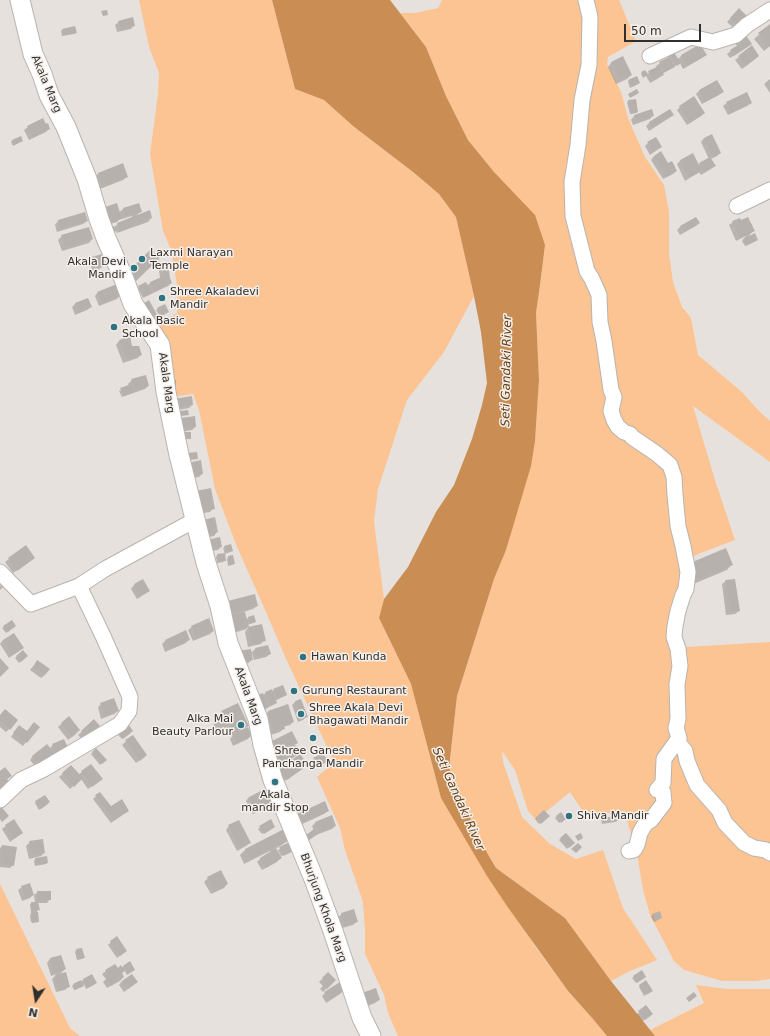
<!DOCTYPE html>
<style>
body{margin:0}
#map{position:relative;width:770px;height:1036px;overflow:hidden;background:#e7e1dd;font-family:"DejaVu Sans",sans-serif}
canvas{display:block}
.north{position:absolute;left:16px;top:980px;width:40px;height:40px;-webkit-text-stroke:3px #f4efea;paint-order:stroke;rotate:192deg;font-size:11px;font-weight:700;line-height:16px;text-align:center;color:#312f2d}
.north::after{content:'';display:block;margin:auto;width:14px;height:18px;background:#312f2d;clip-path:polygon(50% 0,100% 100%,50% 72%,0 100%)}
.scale{position:absolute;left:624px;top:24px;width:77px;height:18px;box-sizing:border-box;border:2px solid #312f2d;border-top:0;padding-left:5px;font-size:12px;line-height:14px;white-space:nowrap;color:#312f2d;-webkit-text-stroke:3px #f4efea;paint-order:stroke}
</style>
<div id="map">
<canvas width="770" height="1036"></canvas>
<div class="north">N</div>
<div class="scale">50 m</div>
</div>
<script>
const context = document.querySelector('canvas').getContext('2d');
context.lineJoin = 'round';
function fillPath(path, color) { context.fillStyle = color; context.fill(path, 'evenodd'); }
const toPath = rows => new Path2D(rows.map(r => 'M' + r).join(''));
function stroke(path, color, width, dash) { context.strokeStyle = color; context.lineWidth = width; context.lineCap = dash ? 'butt' : 'round'; context.setLineDash(dash || []); context.stroke(path); }
function write(font, color, halo, rows, align = 'center') {
  context.font = font + ' "DejaVu Sans",sans-serif'; context.lineWidth = 3; context.setLineDash([]); context.textBaseline = 'middle'; context.strokeStyle = halo; context.fillStyle = color; for (const [text, x, y, turn = 0] of rows) {
    context.save(); context.translate(x, y); context.rotate((+turn || 0) * Math.PI / 180); context.textAlign = isNaN(turn) ? turn : align; if (halo) context.strokeText(text, 0, 0); context.fillText(text, 0, 0); context.restore();
  }
}
const green = toPath([
 [139,0,272,0,295,89,324,100,353,126,413,172,439,194,456,216,474,296,444,352,407,400,378,489,374,522,384,599,379,618,411,684,441,798,535,946,568,991,593,1019,607,1036,398,1036,388,1013,384,995,365,954,365,932,363,902,345,850,340,828,317,777,334,762,287,661,266,612,237,547,215,489,199,410,193,394,171,397,154,328,177,313,177,285,171,250,163,231,150,154,158,94,159,73,149,47],
 [442,0,619,0,636,41,608,57,607,64,621,92,628,118,645,157,664,185,669,211,669,254,673,282,682,307,691,318,698,355,742,392,759,411,770,421,770,462,693,406,715,480,735,540,698,554,681,563,673,649,686,647,770,642,770,979,756,981,722,981,684,970,674,961,650,915,643,890,637,853,624,811,586,816,570,792,536,820,528,811,515,770,502,751,503,762,522,817,550,844,576,859,603,850,623,908,657,960,628,972,611,981,565,918,496,868,479,839,449,768,457,696,494,579,506,550,535,441,539,380,536,313,540,285,545,245,494,172,468,140,446,96,426,47,400,13,415,13,438,8],
 [0,884,70,1028,80,1036,0,1036],
 [696,985,727,989,770,989,770,1036,655,1036,650,1030,704,1003]
]);
const water = toPath([
 [272,0,390,0,426,47,446,96,468,140,494,172,535,215,545,245,540,285,536,313,539,380,535,441,531,466,506,550,494,579,457,696,449,768,479,839,496,868,565,918,611,981,655,1036,607,1036,593,1019,568,991,507,906,487,876,441,798,411,684,379,618,384,599,408,567,436,512,454,485,472,439,482,405,487,383,481,332,474,296,456,217,439,194,413,172,353,126,324,100,295,89]
]);
const shadow = toPath([
 [739,9,737,31,727,22],
 [119,22,134,25,131,29,117,32,115,25],
 [770,25,770,46,764,51,754,39],
 [63,30,76,33,74,34,62,36,61,31],
 [737,38,747,47,730,58,727,54,737,46,734,41],
 [700,45,705,55,702,58,683,69,680,63,662,74,659,78,650,83,646,76,643,78,641,74,642,73,647,74,657,68,656,66,660,63,669,58,668,56,669,54,677,60,681,56],
 [739,57,755,59,742,69,735,60],
 [623,58,631,75,627,79,616,84,608,67,611,63],
 [770,79,770,93,764,84],
 [629,81,638,84,630,88,628,82],
 [717,81,723,91,719,95,702,104,696,94,699,91],
 [629,101,637,112,636,113,630,114,627,102],
 [727,103,751,103,747,106,728,115,723,106],
 [680,107,704,113,701,116,687,125,677,110],
 [651,110,653,115,650,119,633,125,631,120,634,116],
 [669,110,672,115,669,118,649,131,646,126,649,123],
 [28,127,49,128,46,132,29,140,24,130],
 [704,138,720,153,717,156,711,159,714,166,711,169,701,175,699,172,685,181,677,164,680,161,692,155,698,165,709,159,701,142],
 [12,141,22,141,13,146,11,142],
 [648,143,661,147,657,150,650,155,645,146],
 [654,156,667,165,676,171,673,174,663,179,651,160],
 [98,174,127,177,123,180,100,189,95,177],
 [139,204,141,211,135,217,151,218,148,222,117,233,116,231,109,235,108,228,114,226,114,227,118,224,132,218,132,216,122,219,121,218,117,222,103,226,123,209],
 [84,213,87,221,83,224,57,232,55,225,58,221],
 [733,222,753,231,748,237,755,241,745,246,742,241,746,236,736,241,729,225],
 [699,223,696,226,680,235,677,230,680,227],
 [62,236,92,239,89,243,62,251,58,240],
 [101,255,105,264,101,268,93,271,89,262,92,258],
 [163,266,171,283,168,286,143,298,138,288,139,287,147,286,151,282,160,278,159,270],
 [98,292,120,295,117,299,99,306,95,296],
 [87,299,91,307,87,310,75,315,72,307,75,304],
 [158,309,168,312,160,317,156,310],
 [129,338,132,347,141,354,138,358,123,363,116,345,119,341],
 [132,380,148,386,145,389,122,397,119,391,129,386,128,384],
 [170,380,176,380,176,388,175,389],
 [171,404,192,405,189,408,173,411],
 [178,422,195,427,192,430,180,432],
 [200,461,202,474,199,477,187,479],
 [210,490,214,508,210,512,197,514],
 [214,519,217,532,214,536,203,538],
 [204,544,221,547,218,550,212,551],
 [26,547,30,561,13,573,5,562],
 [225,547,232,551,225,554,223,548],
 [217,555,225,560,223,562,217,563,216,557],
 [232,556,234,563,232,565,228,566,227,559,228,557],
 [732,564,727,570,691,585,685,570],
 [143,581,149,591,145,594,137,599,131,589,134,585],
 [726,581,739,611,735,614,726,615,722,584],
 [3,583,5,585,0,590,0,586],
 [221,606,257,606,253,609,244,612,246,620,248,618,255,622,253,623,247,625,248,627,246,629,261,625,264,640,261,644,248,647,245,632,247,629,226,635],
 [4,627,14,627,6,633,2,628],
 [192,627,213,631,210,634,193,641,188,630],
 [189,639,186,643,165,652,162,644,165,641],
 [3,640,19,651,9,658,0,644],
 [255,649,270,654,266,657,254,660,252,653,251,653],
 [23,652,27,656,19,663,15,658],
 [234,655,252,660,248,663,235,665],
 [34,665,45,675,41,678,30,670],
 [274,690,286,695,275,701,276,703,275,704,269,707,269,706,264,711,263,695,266,693,272,692],
 [296,701,306,717,303,720,298,722,292,705],
 [101,704,118,711,114,714,101,719,98,707],
 [288,705,293,722,290,725,283,727,284,728,280,732,271,735,265,715,268,712],
 [222,712,247,726,243,731,251,735,248,739,233,746,230,739,233,735,229,737,224,727,216,731,213,725,218,720,216,717],
 [0,716,17,721,6,732,0,727],
 [68,718,76,734,68,740,58,727],
 [94,721,83,740,78,735],
 [16,730,26,742,23,746,11,737],
 [131,733,122,739,118,735,120,734],
 [132,736,143,758,136,763,122,745],
 [297,742,294,745,299,753,296,756,275,768,291,749,290,748,271,758,265,747],
 [53,745,67,750,54,758,52,754,36,767,30,760,33,756,49,749],
 [96,749,105,760,100,765,91,754],
 [314,759,325,762,317,767,313,760],
 [307,765,303,768,283,782,280,770],
 [71,766,78,775,82,772,98,782,88,789,81,779,70,789,59,777],
 [96,796,111,807,128,811,124,814,111,823,93,799],
 [249,797,274,802,270,806,253,814,246,801],
 [36,802,48,804,39,810,35,803],
 [328,811,324,814,298,826,294,818],
 [544,811,548,816,539,824,535,819],
 [561,813,565,819,559,823,555,818],
 [331,817,335,826,332,829,316,835,312,826,315,823],
 [603,819,617,821,615,822,602,824,601,820],
 [13,820,22,833,10,842,2,829],
 [270,821,273,828,262,834,258,829],
 [229,826,250,842,246,846,237,851,226,830],
 [286,829,291,838,285,843,275,849,280,858,277,862,262,870,257,862,261,858,271,852,270,851,244,864,240,855,245,850],
 [566,834,573,843,567,849,559,840],
 [30,842,44,853,41,856,29,859,26,846],
 [289,844,291,852,281,856,278,850],
 [2,846,13,865,10,868,0,867,0,848],
 [35,859,47,862,46,864,35,866,34,861],
 [221,872,227,884,224,888,211,894,204,882,208,878],
 [22,887,33,895,30,898,22,901,18,890],
 [38,892,50,899,47,903,37,903,38,910,37,912,38,922,31,922,30,915,33,912,31,912,30,905,31,903,35,903,34,895],
 [342,914,356,922,353,925,342,928,338,917],
 [653,915,661,918,654,922,651,916],
 [111,942,126,951,117,958,108,945],
 [76,950,84,957,82,959,77,960,75,952],
 [61,956,65,969,59,975,69,986,65,990,56,992,52,979,57,974,51,976,47,963,50,959],
 [124,966,133,971,127,975,124,970,121,974,123,977,120,981,107,988,103,982,106,979,102,974,106,971,122,968],
 [328,973,335,980,323,992,320,989,323,986,319,982],
 [92,976,95,983,94,985,86,989,84,984,81,987,74,990,72,986,73,985,81,981,81,982,83,980],
 [634,977,644,978,636,983,632,978],
 [122,981,133,985,124,992,119,985],
 [640,985,650,992,644,996,639,987],
 [344,990,340,994,326,1003,322,996,325,993],
 [356,998,379,1000,375,1003,360,1009],
 [646,1007,650,1015,643,1021,637,1014]
]);
const building = toPath([
 [739,8,750,19,741,29,730,18],
 [107,10,108,15,103,16,101,11],
 [133,17,135,26,120,29,118,21],
 [770,24,770,47,758,33],
 [75,26,77,33,63,35,62,29],
 [744,33,752,44,734,56,730,50,741,43,737,37],
 [700,44,707,55,687,66,681,55],
 [752,45,759,56,746,66,738,56],
 [673,51,681,63,677,66,669,54],
 [623,56,632,75,620,81,611,62],
 [669,57,675,67,665,72,659,62],
 [659,66,664,75,653,80,648,71],
 [645,70,648,74,644,77,641,72],
 [637,76,640,83,632,87,628,80],
 [717,80,724,92,705,102,699,90],
 [637,89,639,93,630,98,628,94],
 [747,92,752,103,731,113,726,102],
 [694,96,705,113,690,123,679,106],
 [636,99,638,112,631,114,628,100],
 [652,109,654,116,637,122,634,115],
 [670,109,674,115,652,128,649,122],
 [43,118,46,124,48,123,50,129,33,137,27,126],
 [712,134,721,153,713,157,704,138],
 [21,136,23,141,14,145,12,140],
 [656,137,662,147,653,152,647,142],
 [661,151,668,163,672,161,677,171,666,177,654,156],
 [693,153,702,171,689,178,680,160],
 [710,157,716,166,704,172,699,163],
 [123,163,128,177,103,186,98,173],
 [117,203,122,219,107,223,102,208],
 [139,203,142,212,125,217,123,208],
 [150,210,152,218,120,231,117,223],
 [85,212,88,221,60,229,58,220],
 [696,217,700,223,683,232,680,226],
 [748,217,755,231,740,238,732,221,740,218,741,220],
 [89,227,93,239,65,248,61,235],
 [755,233,758,240,746,246,743,239],
 [151,249,160,258,136,281,128,272],
 [102,254,106,265,96,268,92,257],
 [168,264,170,278,172,283,154,291,150,282,164,276,162,265],
 [146,282,152,293,144,297,138,286],
 [117,284,121,295,102,303,97,292],
 [88,298,92,307,79,313,75,303],
 [149,300,159,318,151,322,141,305],
 [165,304,169,312,161,316,157,308],
 [130,336,132,346,139,346,142,355,127,360,119,340],
 [146,375,149,386,135,390,131,379],
 [131,384,135,392,124,396,120,388],
 [192,396,193,405,176,408,174,399],
 [188,410,189,415,181,416,180,411],
 [195,416,196,427,183,429,181,418],
 [182,432,191,432,191,439,182,439],
 [197,452,198,459,189,460,188,453],
 [201,460,203,474,191,476,188,463],
 [211,488,215,509,200,512,196,491],
 [215,517,218,532,206,535,203,520],
 [220,537,222,547,209,549,207,540],
 [231,544,233,551,227,553,224,546],
 [26,545,35,558,17,571,8,558],
 [726,548,733,565,697,580,690,563],
 [225,553,226,561,218,562,217,554],
 [233,555,235,564,230,565,228,556],
 [143,579,150,591,140,596,134,584],
 [735,579,740,611,730,612,725,580],
 [255,594,258,606,227,614,224,602],
 [245,612,249,627,230,632,226,617],
 [254,615,256,622,250,624,248,617],
 [209,618,214,631,196,638,191,626],
 [12,620,16,626,8,632,3,626],
 [262,624,266,641,252,644,248,627],
 [186,630,190,640,169,649,165,640],
 [14,633,24,648,13,655,3,640],
 [268,645,271,654,257,658,255,648],
 [251,649,253,660,239,662,237,651],
 [23,650,28,656,21,662,16,656],
 [0,658,9,668,0,677],
 [37,660,50,669,45,675,33,667],
 [283,685,287,695,278,699,273,689],
 [272,689,277,703,270,706,265,692],
 [263,693,269,707,260,711,254,696],
 [114,698,119,711,105,716,100,703],
 [301,699,308,717,301,719,295,701],
 [238,703,249,726,234,733,229,722,221,726,218,719,224,716,221,711],
 [288,704,294,722,284,725,285,729,274,732,268,711],
 [5,709,18,720,10,730,0,721,0,715],
 [69,716,80,730,72,737,61,723],
 [94,719,100,726,87,738,81,731],
 [34,722,40,727,27,743,13,733,19,725,27,731],
 [129,725,133,731,123,739,119,733],
 [248,727,252,736,237,743,233,735],
 [292,731,298,743,274,755,268,743],
 [133,735,147,755,140,761,125,740],
 [64,739,69,750,57,755,52,744],
 [47,744,54,753,39,764,32,756],
 [296,745,300,753,279,766,274,758],
 [96,748,107,760,102,764,92,752],
 [323,753,328,761,318,767,313,758],
 [300,754,308,765,287,780,279,769],
 [91,764,103,779,92,787,81,771],
 [71,765,83,778,74,787,62,773],
 [5,767,12,776,7,779,11,784,2,792,0,790,0,771],
 [267,788,275,802,256,812,249,797],
 [100,792,111,806,122,799,129,811,114,820,95,795],
 [45,795,50,802,41,809,35,801],
 [325,801,329,811,301,823,297,814],
 [0,805,9,816,2,822,0,819],
 [544,810,550,816,541,824,536,817],
 [561,812,566,819,561,823,556,816],
 [332,815,336,826,319,833,315,822],
 [617,816,618,821,603,823,602,818],
 [14,819,23,833,14,839,5,825],
 [271,819,275,827,264,834,259,826],
 [239,820,251,843,240,848,228,825],
 [286,828,292,838,250,859,245,849],
 [314,829,318,834,305,843,302,838],
 [566,833,575,843,569,848,560,838],
 [581,833,583,838,578,841,575,836],
 [43,839,45,853,32,856,29,841],
 [290,842,294,851,283,856,279,847],
 [578,843,582,847,576,853,571,849],
 [2,845,17,847,14,866,0,863],
 [276,848,282,858,266,868,260,858],
 [47,856,48,863,36,865,35,858],
 [221,870,228,884,214,892,207,877],
 [30,883,34,895,26,899,21,886],
 [37,891,51,891,51,900,38,900],
 [31,902,38,902,40,910,32,911],
 [354,909,358,922,345,926,341,913],
 [660,911,662,918,655,921,652,914],
 [31,912,38,912,39,922,32,923],
 [117,936,127,951,120,956,110,941],
 [82,948,85,958,78,959,76,949],
 [61,955,66,969,54,973,50,958],
 [130,961,135,970,128,974,123,966],
 [115,964,118,968,121,965,125,971,122,973,124,977,111,986,106,978,109,976,105,970],
 [642,970,646,977,637,983,633,976],
 [66,972,70,987,59,990,55,975],
 [328,972,336,980,327,989,322,985,326,982,322,978],
 [92,974,97,983,87,988,83,979],
 [132,974,138,982,128,989,122,981],
 [81,980,84,986,75,990,73,984],
 [646,980,653,991,646,995,639,985],
 [340,982,345,990,330,1000,324,992],
 [376,988,380,1000,363,1006,359,994],
 [694,992,697,996,689,1002,686,998],
 [646,1005,653,1014,645,1020,638,1011]
]);
const minor = toPath([
 [586,0,590,17,589,65,582,100,578,145,572,182,573,216,587,271,592,279,599,295,600,322,604,341,611,390,614,397,611,411,614,420,618,427,624,432,630,434,632,437,657,454,670,465,674,477,675,495,678,526,683,546,688,572,686,589,683,595,678,611,675,626,674,637,678,649,680,666,677,684,678,719,676,728,679,738,679,744,685,751,687,761,697,785,719,810,725,823,744,843,754,848,766,850,770,853],
 [650,56,691,37,713,42,736,35,747,25,770,10],
 [737,206,770,190],
 [0,572,31,604,79,586,105,569,195,520],
 [0,800,21,780,44,769,120,724,129,711,130,697,103,636,79,586],
 [629,851,634,850,637,845,640,833,645,824,651,820,664,803,663,792,657,790,663,783,664,759,679,738]
]);
const major = toPath([
 [20,0,33,54,42,74,49,95,66,127,87,179,99,219,106,238,124,279,133,304,160,345,166,392,179,455,206,563,220,606,228,643,258,719,263,745,273,780,314,879,333,931,362,1018,371,1036]
]);
const markers = [
 [142,259,4,"#2e7482"],
 [134,268,4,"#2e7482"],
 [162,298,4,"#2e7482"],
 [114,327,4,"#2e7482"],
 [303,657,4,"#2e7482"],
 [294,691,4,"#2e7482"],
 [301,714,4,"#2e7482"],
 [241,725,4,"#2e7482"],
 [313,738,4,"#2e7482"],
 [275,782,4,"#2e7482"],
 [569,816,4,"#2e7482"]
];
const streetNames = [
 ["Akala Marg",46,84,67],
 ["Akala Marg",166,383,82],
 ["Akala Marg",248,696,70],
 ["Bhurjung Khola Marg",323,908,70]
];
const poiNames = [
 ["Laxmi Narayan",150,253],
 ["Temple",150,266],
 ["Akala Devi",126,262,"right"],
 ["Mandir",126,275,"right"],
 ["Shree Akaladevi",170,292],
 ["Mandir",170,305],
 ["Akala Basic",122,321],
 ["School",122,334],
 ["Hawan Kunda",311,657],
 ["Gurung Restaurant",302,691],
 ["Shree Akala Devi",309,708],
 ["Bhagawati Mandir",309,721],
 ["Alka Mai",233,719,"right"],
 ["Beauty Parlour",233,732,"right"],
 ["Shree Ganesh",313,751,"center"],
 ["Panchanga Mandir",313,764,"center"],
 ["Akala",275,795,"center"],
 ["mandir Stop",275,808,"center"],
 ["Shiva Mandir",577,816]
];
const waterNames = [
 ["Seti Gandaki River",507,371,-89],
 ["Seti Gandaki River",458,799,66]
];
fillPath(green, '#fcc492');
fillPath(water, '#ca8e55');
fillPath(shadow, '#0003');
fillPath(building, '#b7b1ad');
stroke(minor, '#b8b3ae', 17);
stroke(major, '#b8b3ae', 21);
stroke(minor, '#fff', 15);
stroke(major, '#fff', 19);
for (const [x, y, r, color] of markers) { const dot = new Path2D(); dot.arc(x, y, r, 0, 2 * Math.PI); context.fillStyle = color; context.fill(dot); stroke(dot, '#f4efea', 1.5); }
write('11px', '#312f2d', '#f4efea', streetNames);
write('11px', '#312f2d', '#f4efea', poiNames, 'left');
write('italic 12px', '#653d10', '#f4efea', waterNames);
</script>
